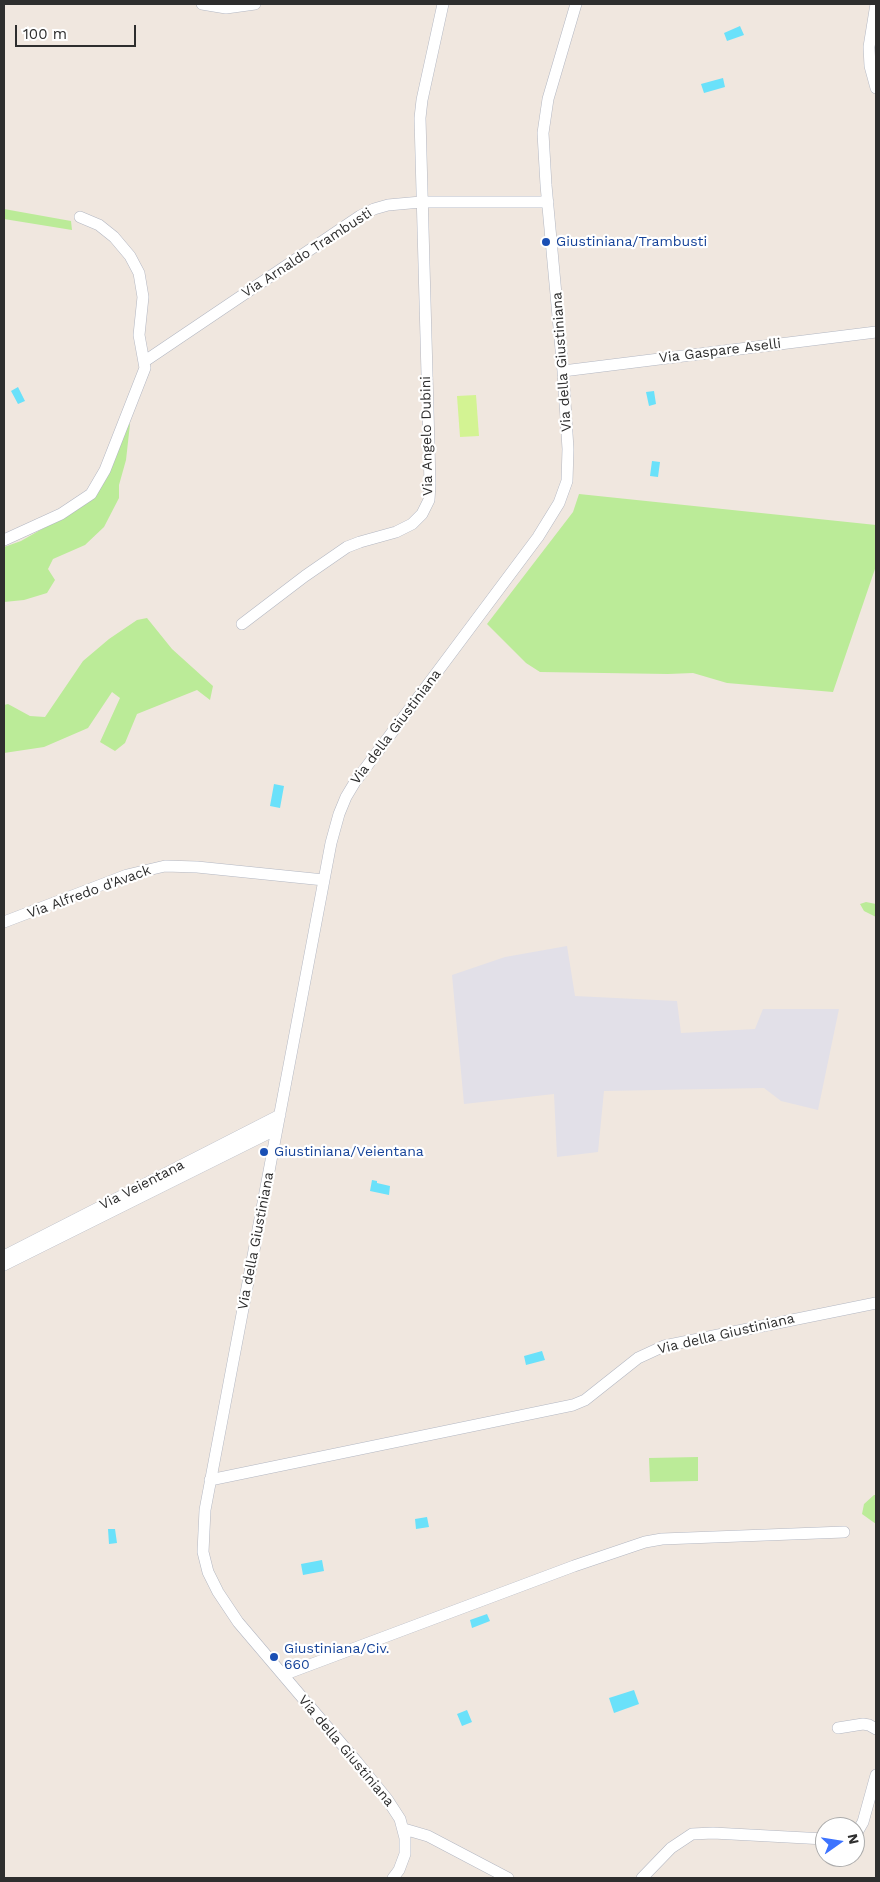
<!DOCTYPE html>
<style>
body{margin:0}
#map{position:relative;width:880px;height:1882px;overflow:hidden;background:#f0e7df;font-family:"Work Sans",sans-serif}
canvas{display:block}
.frame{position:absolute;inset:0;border:5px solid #2e2e2e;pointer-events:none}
.north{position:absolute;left:815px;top:1817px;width:50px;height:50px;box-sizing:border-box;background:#fff;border:1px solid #ababab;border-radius:50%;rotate:77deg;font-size:14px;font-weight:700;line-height:20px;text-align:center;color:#2e2e2e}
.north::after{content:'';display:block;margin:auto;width:18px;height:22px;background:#3d73ff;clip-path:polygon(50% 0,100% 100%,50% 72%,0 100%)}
.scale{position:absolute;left:15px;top:25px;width:121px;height:22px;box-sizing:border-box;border:2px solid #2e2e2e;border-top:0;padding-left:6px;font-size:15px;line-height:18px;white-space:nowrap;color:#2e2e2e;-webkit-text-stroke:4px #fff;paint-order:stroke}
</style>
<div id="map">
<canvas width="880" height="1882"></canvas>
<div class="frame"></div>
<div class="north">N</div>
<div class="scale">100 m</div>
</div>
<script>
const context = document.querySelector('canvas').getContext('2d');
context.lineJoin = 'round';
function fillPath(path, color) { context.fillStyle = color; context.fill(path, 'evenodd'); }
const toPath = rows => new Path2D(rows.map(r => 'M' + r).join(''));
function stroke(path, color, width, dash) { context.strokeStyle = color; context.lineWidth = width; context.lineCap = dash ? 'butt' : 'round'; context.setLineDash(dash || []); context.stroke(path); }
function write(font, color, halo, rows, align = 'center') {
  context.font = font + ' "Work Sans",sans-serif'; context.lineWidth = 4.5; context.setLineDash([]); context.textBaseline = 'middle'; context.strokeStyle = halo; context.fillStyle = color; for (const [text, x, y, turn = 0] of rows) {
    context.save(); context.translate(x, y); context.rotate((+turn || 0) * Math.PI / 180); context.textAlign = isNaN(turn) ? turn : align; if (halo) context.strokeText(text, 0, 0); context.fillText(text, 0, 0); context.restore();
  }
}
const industrial = toPath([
 [567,946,575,996,677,1001,681,1033,755,1029,763,1009,839,1009,818,1110,781,1101,764,1088,604,1091,598,1152,557,1157,554,1094,464,1104,452,975,505,957]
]);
const green = toPath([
 [4,209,71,221,72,230,4,219],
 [130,424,126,460,119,485,119,498,104,527,85,545,53,559,48,569,55,580,47,593,24,600,4,602,4,547,21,541,77,509,124,426],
 [579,494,876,525,876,566,833,692,727,683,693,673,668,674,540,672,526,663,487,624,573,512],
 [147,618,172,649,213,686,210,700,197,690,137,714,125,743,115,751,100,742,120,698,112,692,88,728,44,747,4,753,4,705,8,704,30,716,45,717,83,661,109,639,137,620],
 [866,902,876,904,876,917,864,911,860,904],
 [698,1457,698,1481,650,1482,649,1458],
 [874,1495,876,1495,876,1524,862,1514,864,1504]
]);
const pitch = toPath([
 [476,395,479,436,460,437,457,396]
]);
const water = toPath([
 [740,26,744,35,727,41,724,33],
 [723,78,725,87,704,93,701,84],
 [18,387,25,401,18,404,11,391],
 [654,391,656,404,649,406,646,392],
 [652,461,660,462,658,477,650,476],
 [274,784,284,786,280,808,270,806],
 [372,1180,377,1181,377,1183,390,1186,389,1195,370,1191],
 [542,1351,545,1360,526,1365,524,1356],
 [427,1517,429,1527,416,1529,415,1519],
 [108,1529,115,1529,117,1543,109,1544],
 [322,1560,324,1571,303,1575,301,1564],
 [487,1614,490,1621,472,1628,470,1620],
 [634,1690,639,1704,614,1713,609,1698],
 [467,1710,472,1722,462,1726,457,1714]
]);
const minor = toPath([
 [202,4,226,8,255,4],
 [876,4,869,47,870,66,876,88],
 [145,361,360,216,374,209,388,205,421,202,548,202],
 [563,371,876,332],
 [4,540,61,514,91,494,105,470,145,368,139,335,143,297,139,273,130,256,114,237,99,225,80,217],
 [242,624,305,576,347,547,360,542,396,532,412,524,422,514,429,500,430,484,420,118,422,100,443,4],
 [4,922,127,875,165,866,197,867,324,880],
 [4,1256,280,1115],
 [4,1265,277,1129],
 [210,1480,573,1405,585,1400,638,1358,664,1346,876,1303],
 [283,1675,574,1566,645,1542,662,1539,844,1532],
 [838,1728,863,1724,869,1725,876,1729],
 [404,1829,428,1836,508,1878],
 [855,1836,863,1822,876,1775],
 [393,1878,399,1870,405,1854,405,1838,400,1819,387,1799,357,1762,238,1622,218,1592,208,1572,203,1552,205,1510,331,843,339,814,346,797,355,782,538,537,559,503,567,481,568,449,563,371,546,185,543,133,548,99,576,4],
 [642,1878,671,1848,692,1834,713,1833,825,1839]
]);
const markers = [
 [546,242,5,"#1a4fb4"],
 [264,1152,5,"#1a4fb4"],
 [274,1657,5,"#1a4fb4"]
];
const transitNames = [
 ["Giustiniana/Trambusti",556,242],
 ["Giustiniana/Veientana",274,1152],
 ["Giustiniana/Civ.",284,1649],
 ["660",284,1665]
];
const streetNames = [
 ["Via Arnaldo Trambusti",307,253,-33],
 ["Via Gaspare Aselli",720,351,-7],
 ["Via della Giustiniana",562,362,-94],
 ["Via Angelo Dubini",427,436,-91],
 ["Via della Giustiniana",396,727,-53],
 ["Via Alfredo d'Avack",89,892,-20],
 ["Via Veientana",142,1185,-27],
 ["Via della Giustiniana",256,1241,-79],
 ["Via della Giustiniana",726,1334,-13],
 ["Via della Giustiniana",346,1751,50]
];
fillPath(industrial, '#e2e0e8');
fillPath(green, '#bbeb98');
fillPath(pitch, '#d3f393');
fillPath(water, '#6ae1fa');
stroke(minor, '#b3b7c2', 12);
stroke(minor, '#fff', 11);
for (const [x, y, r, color] of markers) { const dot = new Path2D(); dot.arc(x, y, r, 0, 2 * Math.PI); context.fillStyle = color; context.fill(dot); stroke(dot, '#fff', 2); }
write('14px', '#164399', '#fff', transitNames, 'left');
write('14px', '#2e2e2e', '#fff', streetNames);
</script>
